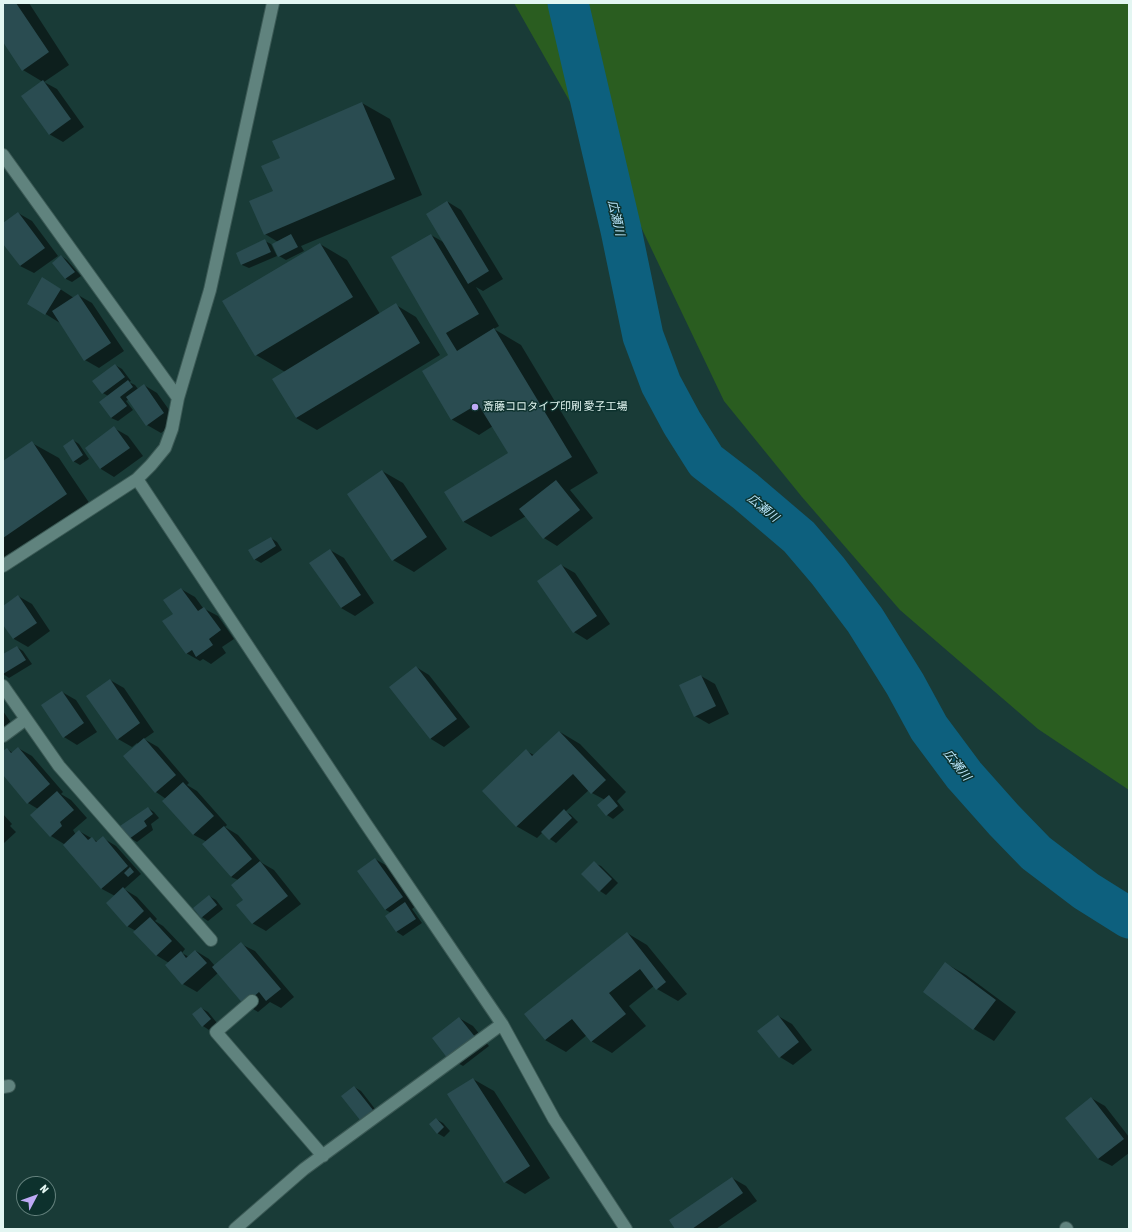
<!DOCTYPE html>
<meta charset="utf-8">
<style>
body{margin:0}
#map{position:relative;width:1132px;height:1232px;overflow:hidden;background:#193b37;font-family:"Asap Condensed",sans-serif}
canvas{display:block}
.frame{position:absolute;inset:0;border:4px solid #e3f6f2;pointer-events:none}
.north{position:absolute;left:16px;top:1176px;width:40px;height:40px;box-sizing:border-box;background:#0d312d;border:1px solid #63807c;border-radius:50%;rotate:49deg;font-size:11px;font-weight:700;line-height:16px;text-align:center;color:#e3f6f2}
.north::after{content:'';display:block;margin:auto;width:14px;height:18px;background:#bda9f5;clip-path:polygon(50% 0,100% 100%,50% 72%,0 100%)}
</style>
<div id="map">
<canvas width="1132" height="1232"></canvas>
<div class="frame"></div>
<div class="north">N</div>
</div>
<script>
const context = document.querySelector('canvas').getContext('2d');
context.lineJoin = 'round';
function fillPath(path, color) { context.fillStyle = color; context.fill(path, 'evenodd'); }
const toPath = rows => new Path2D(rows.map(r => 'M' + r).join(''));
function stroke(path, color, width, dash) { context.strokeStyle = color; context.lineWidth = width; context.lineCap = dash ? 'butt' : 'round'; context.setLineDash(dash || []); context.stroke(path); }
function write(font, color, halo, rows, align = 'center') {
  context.font = font + ' "Asap Condensed","Noto Sans JP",sans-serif'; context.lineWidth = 3; context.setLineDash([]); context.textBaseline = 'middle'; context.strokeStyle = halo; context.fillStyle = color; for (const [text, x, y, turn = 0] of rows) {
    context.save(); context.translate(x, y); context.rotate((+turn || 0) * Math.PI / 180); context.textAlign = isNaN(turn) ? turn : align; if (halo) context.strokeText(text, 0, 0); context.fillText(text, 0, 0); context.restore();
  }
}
const green = toPath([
 [514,3,1129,3,1129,790,1038,729,900,610,802,497,724,401,641,227]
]);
const shadow = toPath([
 [3,3,29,3,69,65,44,82,57,89,84,127,63,142,49,134,43,82,23,70,3,41],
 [362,103,390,119,422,195,301,246,304,251,286,260,279,256,278,242,265,234,281,158],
 [448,202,461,210,503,279,483,291,476,287,499,326,494,329,521,345,598,473,570,490,593,518,557,546,544,538,526,516,491,537,464,522,445,492,509,454,493,426,479,435,451,419,450,356,392,258,431,235,445,243],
 [18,213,32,221,58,256,34,273,20,266,3,242,3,224],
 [265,241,271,244,277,256,249,268,242,265,237,253],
 [320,244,347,260,380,314,396,305,416,317,440,355,317,430,296,418,285,372,256,355],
 [61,256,67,260,81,276,72,282,66,279,53,263],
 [57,287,74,298,78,295,92,303,124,351,99,368,85,360,60,323,28,303],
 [115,365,122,369,131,381,129,382,135,385,138,389,144,385,157,393,177,421,161,433,147,425,129,399,126,401,133,410,118,421,111,418,108,396,103,393,94,381],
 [114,428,128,436,143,456,114,477,101,469,86,448],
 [73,440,79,444,89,459,80,465,73,461],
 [32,443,59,458,94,510,3,572,3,462],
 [382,471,403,483,447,549,414,572,393,560],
 [271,538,277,542,282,550,261,563,254,559],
 [330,550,344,558,374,603,355,616,341,608],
 [561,565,575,573,610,624,587,640,574,632],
 [181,589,195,597,203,608,218,616,234,639,222,647,226,653,211,664,203,659,200,661,186,653,174,614],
 [18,596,32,604,50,631,28,647,14,639,3,623,3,607],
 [17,647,23,651,32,664,9,678,3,674,3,656],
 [416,667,429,675,470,727,444,747,431,739,391,687],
 [701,676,715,684,729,714,709,724,695,716],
 [110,680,124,688,154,732,144,739,158,747,189,783,187,785,197,791,227,825,225,827,238,835,262,863,274,870,301,904,266,931,252,923,238,880,231,877,207,842,194,835,163,801,166,799,156,792,138,744,137,743,132,747,118,739],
 [62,692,76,700,97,732,77,745,64,737],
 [3,711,16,730,9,734,12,738,3,744],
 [560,732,580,744,626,792,617,801,624,810,613,819,607,815,599,805,605,800,592,793,589,790,565,812,570,814,578,822,556,843,550,839,543,832,537,838,516,826,526,751,534,755],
 [18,748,32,756,63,792,61,794,71,800,87,818,73,830,76,835,79,831,98,842,103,838,116,846,141,874,124,889,137,897,157,919,155,921,163,926,185,949,182,953,189,957,196,951,209,959,215,966,241,944,255,951,294,997,281,1008,270,1002,258,1012,245,1004,218,973,197,992,183,984,169,963,156,955,136,931,127,926,115,896,102,889,64,844,51,836,38,809,28,803,3,773,3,752,7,749,13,753],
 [148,808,154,812,159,818,151,824,153,830,137,842,130,838],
 [3,814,12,824,10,826,16,832,3,844],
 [375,859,389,867,416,906,412,909,422,923,403,936,397,932,386,916,391,913,386,910,358,871],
 [594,863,601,866,618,883,606,895,600,891,582,874],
 [209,896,216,900,223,909,208,921,202,917],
 [627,933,647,945,687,994,678,1001,657,989,654,986,629,1006,646,1026,612,1053,591,1041,587,1035,566,1052,545,1040],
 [945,963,966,975,1016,1012,994,1041,974,1029],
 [201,1008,208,1012,217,1023,209,1030,203,1026],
 [778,1016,792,1024,812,1050,793,1065,780,1057],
 [459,1018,473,1026,489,1046,463,1066,449,1058],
 [473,1079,494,1091,550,1178,525,1194,505,1182],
 [354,1087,361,1091,379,1114,367,1123,361,1120],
 [1091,1098,1105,1106,1129,1137,1129,1153,1112,1166,1098,1159],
 [436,1119,443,1123,450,1131,444,1137,437,1133],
 [732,1178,746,1186,757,1201,716,1229,676,1229]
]);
const river = toPath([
 [568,3,621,230,643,336,661,384,682,423,706,461,745,491,799,537,828,571,865,620,905,684,929,728,964,775,1004,820,1036,853,1086,891,1129,918]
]);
const building = toPath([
 [3,3,16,3,49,52,22,71,3,42],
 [43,80,71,119,49,135,21,96],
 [362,102,395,179,264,235,249,201,273,191,261,166,280,158,272,141],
 [447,201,489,271,468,284,426,214],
 [18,212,45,248,20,266,3,244,3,223],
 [291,234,298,247,278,257,272,244],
 [431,234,479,314,446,333,457,351,494,328,572,457,463,522,444,492,508,453,478,404,451,420,422,371,448,355,391,257],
 [265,239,271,252,241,265,236,253],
 [320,243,353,297,255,356,222,301],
 [61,255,75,272,65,279,52,263],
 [42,277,61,289,45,315,27,304],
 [78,294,111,343,84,361,52,311],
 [396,303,420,343,296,418,272,379],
 [115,364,125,377,102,394,92,381],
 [128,380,133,387,120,397,127,406,111,418,99,402],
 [144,384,164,413,146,426,126,397],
 [114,426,130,448,100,469,85,448],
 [73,439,83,455,73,462,63,446],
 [32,441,67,494,3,538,3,461],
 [382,470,427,537,392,561,347,494],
 [556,480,580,510,543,539,519,509],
 [271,537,276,546,254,560,248,550],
 [330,549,361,595,341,608,309,563],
 [561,564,597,616,573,633,537,581],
 [181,588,198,611,204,607,221,630,209,639,213,645,196,657,192,650,186,654,162,621,173,614,163,600],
 [18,595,37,623,13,639,3,625,3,606],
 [17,646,26,660,3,674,3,654],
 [416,666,457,719,430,739,389,687],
 [701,675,716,706,694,717,679,685],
 [110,679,140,723,117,740,86,696],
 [62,691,84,723,63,738,41,705],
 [559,731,606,780,591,794,573,774,516,827,482,791,526,749,532,756],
 [144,738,176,775,155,793,123,756],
 [18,747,50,784,27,804,3,775,3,751,7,748,11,753],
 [183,782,214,816,193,835,162,801],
 [57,791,74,810,60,822,62,826,50,837,30,815],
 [609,795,618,806,606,816,597,805],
 [148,807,153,814,144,821,147,826,129,839,120,826],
 [564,809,572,818,549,840,541,832],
 [224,826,252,859,231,877,202,844],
 [79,830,88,840,92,837,96,842,103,836,128,866,101,889,63,845],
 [375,858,403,897,385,910,357,871],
 [260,861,288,896,252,924,236,905,243,900,231,885],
 [594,861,612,879,599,892,581,874],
 [130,867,134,872,128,877,124,873],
 [123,887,144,911,127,927,106,903],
 [209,895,217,905,201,918,193,908],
 [405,902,416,919,396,932,385,916],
 [150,917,172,941,156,956,133,932],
 [627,932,666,982,656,990,640,969,609,993,626,1014,591,1042,572,1019,545,1040,524,1014],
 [241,942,281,989,266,1001,259,992,244,1005,212,967],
 [195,950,207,963,182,985,165,965,181,951,186,958],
 [945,962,996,1000,973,1030,923,992],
 [201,1007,211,1019,202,1027,192,1014],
 [778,1015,799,1042,779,1058,757,1031],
 [459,1017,476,1038,448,1059,432,1038],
 [473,1078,530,1166,504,1183,447,1094],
 [354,1086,373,1110,360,1120,341,1096],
 [1091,1097,1124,1139,1098,1159,1065,1118],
 [436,1118,444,1127,437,1134,429,1124],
 [732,1177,743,1193,692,1229,675,1229,669,1220]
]);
const minor = toPath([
 [3,155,178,398],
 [137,479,366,824,502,1024,554,1119,626,1229],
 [3,566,137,479,151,465,165,448,172,429,178,398,210,290,273,3],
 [3,686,59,766,211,940],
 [3,736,26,719],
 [252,1001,216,1032,323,1156],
 [3,1087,9,1086],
 [1066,1228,1067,1229],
 [235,1229,304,1169,502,1024]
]);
const markers = [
 [475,407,4,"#bda9f5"]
];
const poiNames = [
 ["斎藤コロタイプ印刷 愛子工場",483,407]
];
const waterNames = [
 ["広瀬川",616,218,77],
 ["広瀬川",763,508,39],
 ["広瀬川",957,765,52]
];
fillPath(green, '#2a5d20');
fillPath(shadow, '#0007');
stroke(river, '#0d607e', 41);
fillPath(building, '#2a4c51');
stroke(minor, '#3b5955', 14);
stroke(minor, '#60837e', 12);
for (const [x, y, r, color] of markers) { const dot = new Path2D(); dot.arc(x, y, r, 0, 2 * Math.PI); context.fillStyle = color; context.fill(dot); stroke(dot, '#0d312d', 1.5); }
write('11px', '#e3f6f2', '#0d312d', poiNames, 'left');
write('italic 12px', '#bbe8fd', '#0d312d', waterNames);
</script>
